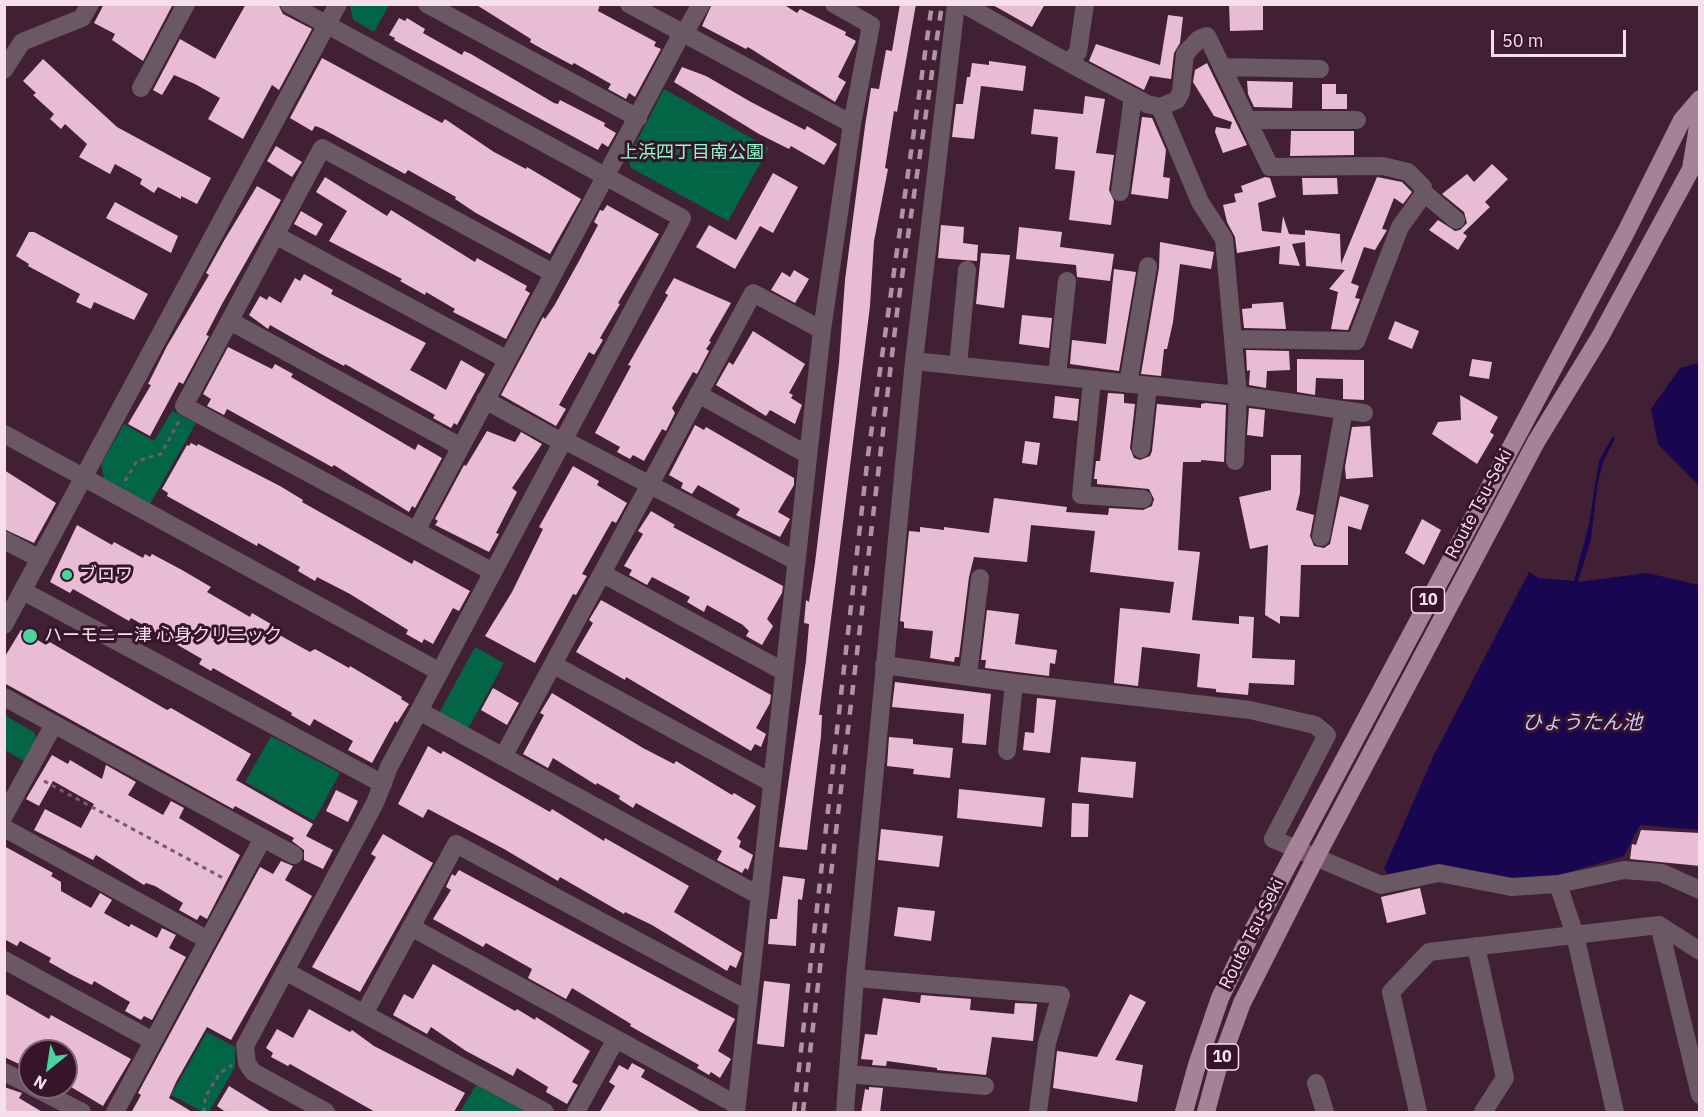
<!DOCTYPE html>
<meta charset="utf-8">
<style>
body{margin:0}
#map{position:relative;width:1704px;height:1117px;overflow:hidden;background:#411f35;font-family:"IBM Plex Sans",sans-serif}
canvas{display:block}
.frame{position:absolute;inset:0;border:6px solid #f6deeb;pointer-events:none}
.north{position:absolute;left:18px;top:1039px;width:60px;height:60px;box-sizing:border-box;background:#36152b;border:2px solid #836578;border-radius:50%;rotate:210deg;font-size:16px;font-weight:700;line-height:24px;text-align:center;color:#f6deeb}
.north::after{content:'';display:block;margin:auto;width:21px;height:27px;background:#4ad49c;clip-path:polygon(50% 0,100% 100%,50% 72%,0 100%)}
.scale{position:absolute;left:1491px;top:30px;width:135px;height:27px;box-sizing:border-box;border:3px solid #f6deeb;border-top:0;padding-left:8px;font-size:18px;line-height:21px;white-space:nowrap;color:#f6deeb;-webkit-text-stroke:4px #36152b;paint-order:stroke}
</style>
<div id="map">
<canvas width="1704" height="1117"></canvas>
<div class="frame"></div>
<div class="north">N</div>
<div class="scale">50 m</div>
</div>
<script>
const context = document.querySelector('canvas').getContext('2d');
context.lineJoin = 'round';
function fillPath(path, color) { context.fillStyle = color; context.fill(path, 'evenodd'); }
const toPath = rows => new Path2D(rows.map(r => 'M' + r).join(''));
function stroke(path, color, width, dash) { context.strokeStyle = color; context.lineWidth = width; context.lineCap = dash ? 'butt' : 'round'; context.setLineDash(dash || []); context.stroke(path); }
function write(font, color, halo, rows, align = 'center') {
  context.font = font + ' "IBM Plex Sans","Noto Sans JP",sans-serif'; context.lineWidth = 6; context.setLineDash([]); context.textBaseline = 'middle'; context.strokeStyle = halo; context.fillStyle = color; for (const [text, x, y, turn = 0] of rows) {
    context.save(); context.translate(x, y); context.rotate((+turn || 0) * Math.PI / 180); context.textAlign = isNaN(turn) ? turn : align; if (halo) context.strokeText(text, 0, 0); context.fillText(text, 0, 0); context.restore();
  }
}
const green = toPath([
 [350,5,350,4,389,5,374,32,353,20],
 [664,89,769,148,728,221,631,168,628,158],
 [172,411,196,423,150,504,104,479,101,464,124,424,154,441],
 [475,647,504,663,467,731,439,713],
 [4,715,34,732,38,743,27,763,5,750],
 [271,736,340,773,314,821,245,782],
 [207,1032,235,1047,235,1067,209,1112,203,1112,171,1095],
 [476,1085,526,1112,460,1112]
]);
const water = toPath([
 [1699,363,1700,486,1699,486,1658,444,1651,409,1680,368],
 [1613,436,1615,438,1603,462,1597,487,1591,539,1578,582,1647,573,1699,585,1699,830,1640,825,1624,856,1559,875,1516,878,1439,865,1388,874,1384,869,1434,755,1529,572,1539,578,1574,581,1589,524,1599,461]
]);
const building = toPath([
 [104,4,173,4,143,61,112,40,115,34,94,23],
 [246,4,278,4,283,14,312,29,279,90,272,85,243,139,208,119,220,98,195,84,174,75,162,95,153,90,180,39,215,59],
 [475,4,600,4,598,11,656,42,654,46,661,49,635,97,629,93,626,99,608,89,611,84,574,63,572,65,544,50,530,42,531,39],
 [712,4,783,4,797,13,800,9,846,32,845,35,856,41,838,77,846,82,835,102,748,47,746,49,702,26],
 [900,4,916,4,897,112,894,111,885,168,888,169,874,241,870,306,819,715,822,715,821,736,807,850,779,847,806,661,809,624,804,623,806,600,809,602,815,563,839,363,845,280,865,126,871,88,879,89,886,50,892,51],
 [991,4,1045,4,1032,27],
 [1229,4,1263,4,1263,30,1230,31],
 [1168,15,1183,17,1180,43,1174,53,1171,79,1150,76,1144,90,1089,61,1096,44,1160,65],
 [399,18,405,21,407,18,425,29,423,33,462,55,464,51,471,54,554,103,558,104,560,100,605,123,604,126,616,133,608,147,602,143,598,150,394,40,395,38,389,35],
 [322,58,442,123,445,119,494,152,526,169,527,167,581,199,550,254,476,213,455,199,456,197,408,170,405,174,321,128,315,126,312,131,290,118],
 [43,59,117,127,211,178,197,204,181,196,181,199,158,187,154,193,140,184,142,179,115,164,110,174,79,157,87,144,65,124,61,129,50,119,54,114,33,95,36,93,23,81],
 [989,61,1026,66,1023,91,981,86,974,139,952,137,956,104,963,104,967,77,970,77,972,63,989,65],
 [1207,63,1247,145,1223,153,1215,132,1216,127,1230,129,1232,122,1214,116,1193,82,1195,70],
 [682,67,706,76,751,102,805,130,807,126,837,144,824,165,791,146,789,149,759,134,674,82],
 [1247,81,1293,82,1292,108,1254,107,1248,94],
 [1322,84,1336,84,1336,94,1347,94,1347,109,1322,109],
 [1085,96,1105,99,1096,153,1114,155,1109,190,1114,201,1111,225,1069,220,1075,171,1055,169,1058,137,1031,134,1034,109,1083,114],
 [1142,117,1152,118,1166,150,1163,177,1170,178,1168,199,1131,194],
 [1291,131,1354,131,1354,155,1290,156],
 [276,146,302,162,292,177,267,161],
 [1492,164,1508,179,1485,202,1490,207,1463,233,1467,236,1458,250,1429,230,1438,220,1455,231,1460,230,1467,223,1464,212,1442,194,1467,174,1474,182],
 [773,173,798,187,773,233,760,226,735,269,696,247,709,225,736,240],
 [325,177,387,216,391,210,475,262,477,258,527,286,525,290,530,293,506,339,453,312,455,309,426,292,425,295,400,281,402,279,329,241,347,211,316,192],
 [1265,177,1270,178,1276,197,1258,203,1262,231,1281,233,1283,216,1289,234,1305,235,1305,230,1340,234,1341,264,1377,177,1402,182,1412,192,1403,204,1394,198,1382,229,1387,230,1375,250,1364,247,1351,283,1359,286,1355,298,1360,299,1348,330,1331,329,1338,292,1329,289,1345,270,1306,266,1305,242,1292,244,1300,266,1279,264,1280,246,1237,253,1235,237,1227,222,1223,205,1236,202,1234,194,1243,192,1241,186],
 [1302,178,1337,178,1338,194,1303,195],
 [257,186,281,200,222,304,206,335,209,336,183,384,179,382,150,436,128,424,151,385,148,384,167,346,209,275,206,273,225,239],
 [115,202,178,236,171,253,106,218],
 [607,205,659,234,618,303,620,304,600,338,603,340,594,355,589,352,559,405,566,409,556,426,501,395,543,317,545,319,554,306,579,261,598,225,594,222,600,210,603,211],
 [301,211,323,224,316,236,294,224],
 [941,225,964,227,963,243,978,245,977,261,938,258],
 [1019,227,1062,232,1060,247,1114,254,1110,281,1077,277,1076,265,1016,259],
 [29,232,34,232,148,294,134,320,94,302,91,309,76,302,80,294,28,266,29,264,16,256],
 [1160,242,1214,252,1211,269,1180,264,1173,322,1167,349,1164,349,1161,376,1141,374,1159,268],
 [981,253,1010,255,1004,308,976,304],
 [1114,269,1136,272,1119,371,1070,364,1072,340,1106,344],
 [794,270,809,279,795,303,771,290,782,272,790,277],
 [304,274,333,290,331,294,426,343,410,370,434,383,446,390,461,360,485,374,457,425,454,423,451,428,433,418,435,415,345,364,344,366,323,355,270,325,268,329,249,315,260,296,267,300,269,296,281,303,295,278,300,281],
 [674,278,731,303,709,341,711,342,706,349,709,351,697,374,693,372,672,408,675,413,666,431,662,429,644,461,633,455,630,459,617,452,620,447,595,433,631,366,628,365,668,295,665,293],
 [1283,302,1286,329,1244,328,1242,309,1252,308,1252,304],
 [1022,315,1052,318,1049,348,1019,344],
 [1395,321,1419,331,1412,349,1388,339],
 [753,331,805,364,789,393,793,395,791,398,802,405,795,424,770,410,766,416,716,385,729,362,733,365],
 [228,347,272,369,275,364,293,374,291,377,415,450,418,444,442,458,415,508,412,506,409,512,334,465,332,467,227,409,224,415,207,406,211,399,203,394],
 [1246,350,1289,351,1290,370,1267,371,1266,388,1249,385,1250,370,1247,371],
 [1297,359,1364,360,1364,400,1343,399,1343,379,1316,378,1315,395,1297,392],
 [1472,359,1492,362,1489,379,1469,376],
 [1108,393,1124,394,1124,403,1135,404,1130,448,1134,458,1140,460,1150,456,1152,451,1157,404,1201,408,1201,404,1206,403,1226,405,1224,462,1201,460,1201,462,1183,462,1178,550,1200,552,1192,620,1239,624,1239,616,1254,617,1252,658,1295,660,1294,685,1249,683,1248,695,1216,692,1216,689,1197,687,1200,654,1142,647,1138,686,1114,683,1120,608,1170,613,1174,582,1090,572,1095,531,1031,525,1027,562,974,557,969,577,959,657,955,657,954,662,930,658,933,631,904,628,904,622,900,621,909,531,920,532,920,527,944,530,944,527,989,533,994,498,1067,507,1066,512,1108,515,1109,508,1143,510,1152,506,1154,499,1149,489,1097,484,1097,479,1094,479,1096,461,1100,461],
 [1460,395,1498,417,1490,432,1494,435,1477,464,1432,434,1438,422,1461,420],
 [1055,396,1079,399,1077,421,1053,418],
 [1249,408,1265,410,1263,437,1247,435],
 [695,425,704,430,706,427,794,478,794,485,778,512,790,519,780,537,736,515,740,509,698,485,692,494,681,488,683,483,669,475],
 [1370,426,1373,477,1346,479,1345,467,1352,427],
 [487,431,515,442,521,432,542,444,512,488,517,492,496,533,499,534,489,552,435,525,438,521,435,519,464,465,466,466],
 [1025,441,1040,443,1037,465,1022,463],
 [191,443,197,446,198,444,280,486,303,500,302,502,412,564,414,560,470,591,459,611,453,608,433,644,424,639,422,643,406,634,408,630,350,594,317,577,315,581,298,571,300,567,258,543,257,546,167,496,168,493,162,489,187,445,189,446],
 [1271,455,1301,455,1300,493,1296,510,1314,515,1310,536,1314,546,1324,548,1330,544,1340,496,1369,505,1361,530,1348,526,1348,565,1301,565,1299,617,1280,616,1280,624,1265,615,1268,545,1250,549,1239,497,1271,490],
 [573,466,599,481,597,485,627,503,616,523,612,521,582,574,587,576,576,595,573,594,535,663,485,636,512,592,543,529,539,527],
 [4,470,56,503,34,543,4,529],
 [651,511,675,525,673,527,783,586,782,593,767,619,773,626,762,645,746,636,749,631,743,625,707,605,704,612,687,602,690,597,652,577,647,585,629,575,632,570,624,566,643,534,638,531],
 [1422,519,1441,530,1424,565,1405,553],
 [77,525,112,545,114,542,143,558,145,554,150,557,152,554,182,570,211,587,207,592,250,617,252,613,276,627,274,632,310,652,315,649,349,668,350,666,402,697,401,699,409,704,397,723,395,721,372,763,348,750,353,741,314,719,310,726,291,715,292,713,213,668,211,671,199,664,202,659,131,618,129,621,73,589,70,593,50,582],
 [601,600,771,695,770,703,756,728,766,734,761,747,755,744,751,751,626,677,625,680,576,652,593,623,589,620],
 [987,610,1019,614,1015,644,1057,650,1055,664,1050,663,1049,676,985,668,986,660,981,660],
 [21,630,46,645,48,641,167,710,171,708,251,754,236,780,313,824,306,836,333,850,323,869,304,860,304,850,292,841,294,838,235,806,233,809,4,683,4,658],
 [895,682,991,694,986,745,962,743,964,714,892,707],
 [493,688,519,703,507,725,481,710],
 [552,693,643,748,674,764,676,761,732,795,734,793,756,806,737,838,741,841,739,847,753,855,748,870,745,868,742,873,717,860,722,851,636,803,633,808,619,799,620,796,597,783,596,785,553,758,548,768,523,754,544,715,540,713],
 [1037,698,1056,700,1050,753,1023,750,1025,732,1034,733],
 [889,737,913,739,913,744,953,748,950,778,913,774,914,769,887,766],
 [428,746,441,754,443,751,550,812,552,809,604,841,605,838,689,886,674,912,742,953,736,968,730,965,727,971,652,925,625,912,624,914,560,877,558,881,504,849,428,809,423,818,398,804],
 [52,755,68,764,70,760,102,779,106,765,136,782,128,795,163,815,171,801,184,808,179,818,240,855,207,919,200,915,197,920,179,910,183,903,155,886,146,883,144,885,96,855,93,860,34,830,45,809,81,828,94,804,53,781,39,806,26,799],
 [1081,757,1136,762,1133,798,1078,792],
 [959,789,1045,798,1042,827,957,818],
 [336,790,358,801,348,822,326,811],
 [1072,803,1089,804,1088,837,1071,837],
 [881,829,943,836,939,867,878,860],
 [1641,830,1700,833,1700,866,1630,859,1632,844,1636,845],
 [383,834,433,863,360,992,312,967,376,857,371,854],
 [4,846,53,873,51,876,61,882,61,891,91,908,100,893,112,900,104,913,129,927,131,924,157,938,162,928,176,935,169,948,186,957,152,1020,144,1016,141,1020,125,1011,130,1002,94,981,92,985,72,975,49,962,51,958,20,941,17,946,4,939],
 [281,861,293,866,285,880,312,896,231,1040,207,1027,176,1082,169,1098,194,1113,131,1113,141,1095,138,1093,260,867,273,874],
 [459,870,735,1019,718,1051,731,1059,720,1078,711,1072,709,1075,697,1068,699,1065,630,1026,631,1024,572,988,566,999,528,978,532,969,486,943,483,947,433,919,451,890,446,887,452,874,455,876],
 [783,876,805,879,802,900,798,899,796,946,768,944,770,919,777,919],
 [1420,888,1426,914,1387,923,1381,897],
 [898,907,935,911,931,941,894,936],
 [433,964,515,1011,517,1009,535,1020,536,1017,590,1051,572,1082,578,1085,567,1104,546,1092,548,1087,517,1068,513,1076,466,1051,431,1027,427,1034,393,1015,404,994,413,999],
 [764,981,790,984,784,1047,757,1044],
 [4,993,49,1019,51,1015,131,1059,103,1106,66,1084,66,1051,30,1051,30,1069,4,1057],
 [1130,994,1146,1002,1115,1060,1143,1065,1137,1102,1053,1088,1057,1051,1097,1057],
 [921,995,971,999,970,1010,1014,1014,1015,1003,1037,1004,1033,1041,992,1037,986,1075,937,1070,937,1068,887,1061,886,1066,872,1065,873,1060,861,1059,865,1034,877,1035,883,998,920,1003],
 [309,1009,350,1032,352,1030,374,1046,465,1093,454,1112,377,1113,290,1064,288,1066,271,1057,273,1053,266,1048,277,1029,293,1038],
 [632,1063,645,1070,641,1077,703,1113,599,1113,615,1086,609,1082,619,1065,628,1070],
 [229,1086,273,1113,227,1113,217,1106],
 [4,1087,22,1093,19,1098,44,1113,4,1113],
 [869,1087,883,1088,880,1113,861,1113,865,1089,869,1090]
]);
const path = toPath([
 [125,481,137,461,161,454,179,421],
 [44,781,223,878],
 [204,1112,205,1098,211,1087,220,1073,232,1065]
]);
const street = toPath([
 [289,4,682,218,389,767,375,803,245,1046,247,1063,253,1072,326,1112],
 [427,4,638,118],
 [629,4,852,124],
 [963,4,1069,63,1078,52,1085,4],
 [684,34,701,4],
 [1069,63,1147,104,1160,107,1177,100,1181,92,1185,54,1199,39,1207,36,1270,167,1383,166,1408,172,1423,187,1423,195,1400,227,1356,341,1234,339],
 [1223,67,1320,69],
 [4,70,22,42,82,18,90,4],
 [141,88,186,4],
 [1160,107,1200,202,1224,239,1238,395,1235,461],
 [1247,120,1357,120],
 [1120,192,1133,97],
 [1423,192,1456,220],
 [275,235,506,359],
 [230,321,461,447],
 [914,361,1238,395,1364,413],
 [958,366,967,270],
 [1057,376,1067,281],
 [1092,380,1081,495,1143,499],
 [1128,384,1148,266],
 [698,394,808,455],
 [485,400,562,442],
 [4,434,440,672],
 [564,440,796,561],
 [1141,449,1148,386],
 [416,531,682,33],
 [1321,537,1344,410],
 [4,540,40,559],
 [493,572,184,406,322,148,553,273],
 [603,574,783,671],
 [23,591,383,784],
 [4,625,338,4],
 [554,665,772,783],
 [884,665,1014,683,1250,710,1315,725,1327,735,1273,839,1381,885,1439,873,1511,887,1558,884,1624,870,1662,873,1700,890],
 [968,675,980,578],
 [4,697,294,855],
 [419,711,760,896],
 [1007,751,1014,683],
 [503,757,753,293,822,330],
 [4,816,54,724],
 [4,828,208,940],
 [1558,884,1575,935,1615,1112],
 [1659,925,1700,1095],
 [411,927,737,1105],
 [1476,946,1505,1078,1483,1112],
 [4,960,153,1041],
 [285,971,545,1112],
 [855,978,1061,995,1047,1043,1038,1112],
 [364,1014,456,844,748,1000],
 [4,1072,30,1085],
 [848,1074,985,1086],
 [1316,1083,1325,1112],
 [33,1087,82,1112],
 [115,1112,263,838],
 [576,1112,616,1039],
 [736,1112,822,330,852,124,871,25,834,4],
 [845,1112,855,978,914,361,956,4],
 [1418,1112,1391,992,1429,952,1659,925,1700,951]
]);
const primary = toPath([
 [1184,1112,1197,1065,1220,998,1250,936,1626,232,1682,120,1700,99],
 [1206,1112,1217,1071,1242,1003,1316,857,1536,442,1600,337,1691,169,1700,114]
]);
const rail = toPath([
 [794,1112,868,455,932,4],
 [803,1112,898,304,942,4]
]);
const markers = [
 [67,575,6,"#4ad49c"],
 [30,636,8,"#4ad49c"]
];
const shields = [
 [1428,600,33],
 [1222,1057,33]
];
const shieldNames = [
 ["10",1428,600],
 ["10",1222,1057]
];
const parkNames = [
 ["上浜四丁目南公園",692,153]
];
const streetNames = [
 ["Route Tsu-Seki",1479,504,-62],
 ["Route Tsu-Seki",1252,934,-63]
];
const poiNames = [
 ["ブロワ",79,575],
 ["ハーモニー津 心身クリニック",44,636]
];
const waterNames = [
 ["ひょうたん池",1582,723]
];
fillPath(green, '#026545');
fillPath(water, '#190650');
fillPath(building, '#e9bcd6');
stroke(path, '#78596c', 3, [4.5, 4.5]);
stroke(street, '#6a5862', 18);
stroke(primary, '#a68197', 18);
stroke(rail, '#b094a4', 4.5, [10, 10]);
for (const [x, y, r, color] of markers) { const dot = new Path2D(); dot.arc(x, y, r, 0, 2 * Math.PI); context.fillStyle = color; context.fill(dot); stroke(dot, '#36152b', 2); }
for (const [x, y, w] of shields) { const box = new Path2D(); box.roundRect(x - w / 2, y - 13, w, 26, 4.5); context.fillStyle = '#36152b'; context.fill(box); stroke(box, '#f6deeb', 1.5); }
write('bold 16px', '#f6deeb', null, shieldNames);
write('18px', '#90fac9', '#36152b', parkNames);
write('18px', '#f6deeb', '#36152b', streetNames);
write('18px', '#f6deeb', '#36152b', poiNames, 'left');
write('italic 20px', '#c8cbf6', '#36152b', waterNames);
</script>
